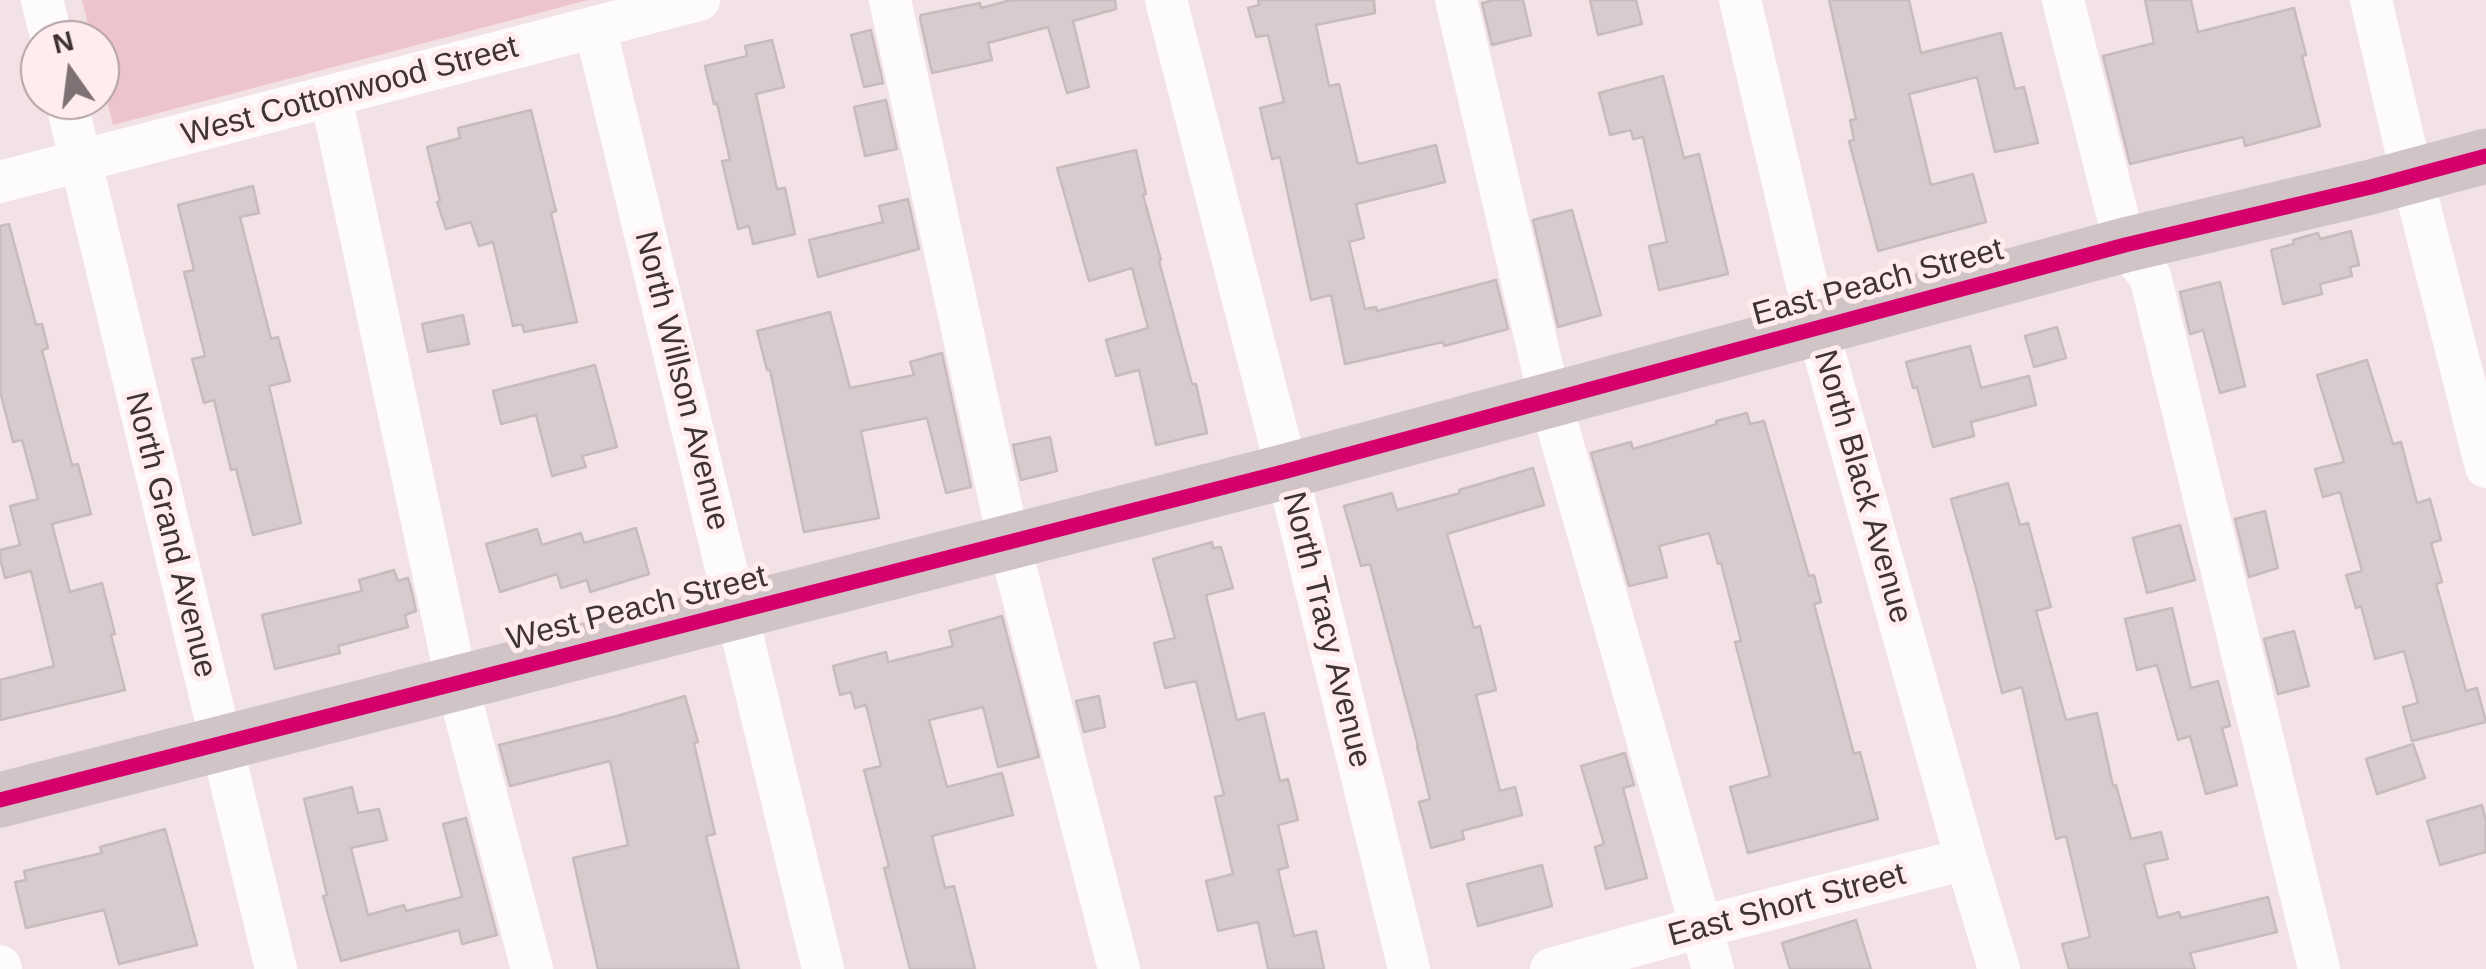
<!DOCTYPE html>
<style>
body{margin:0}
#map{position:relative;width:2486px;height:969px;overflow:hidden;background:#f3e2e5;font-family:Arial,sans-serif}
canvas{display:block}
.north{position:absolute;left:20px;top:20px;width:100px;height:100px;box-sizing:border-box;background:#feecef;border:2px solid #b2a2a5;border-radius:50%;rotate:346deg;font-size:28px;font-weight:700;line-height:40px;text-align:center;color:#3f3435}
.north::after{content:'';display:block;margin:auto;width:35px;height:45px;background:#7e7173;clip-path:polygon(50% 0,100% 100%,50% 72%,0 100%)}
</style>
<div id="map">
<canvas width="2486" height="969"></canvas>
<div class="north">N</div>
</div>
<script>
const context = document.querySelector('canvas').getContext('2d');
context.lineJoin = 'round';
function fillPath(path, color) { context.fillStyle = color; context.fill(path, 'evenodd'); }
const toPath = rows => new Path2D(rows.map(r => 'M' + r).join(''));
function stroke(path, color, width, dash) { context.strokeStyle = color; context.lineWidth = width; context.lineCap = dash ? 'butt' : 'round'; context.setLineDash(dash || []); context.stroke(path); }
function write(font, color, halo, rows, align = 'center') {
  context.font = font + ' Arial,sans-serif'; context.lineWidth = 10; context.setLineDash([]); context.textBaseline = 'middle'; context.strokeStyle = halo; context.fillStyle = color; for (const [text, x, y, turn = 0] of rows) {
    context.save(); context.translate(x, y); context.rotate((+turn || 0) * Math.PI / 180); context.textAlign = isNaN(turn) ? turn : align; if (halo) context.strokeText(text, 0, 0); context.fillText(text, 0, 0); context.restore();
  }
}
const green = toPath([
 [82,0,588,0,113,125,100,73,100,40,92,40]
]);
const building = toPath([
 [1011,0,1115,0,1116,9,1073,21,1089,87,1067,93,1048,27,988,43,992,60,932,73,920,18,921,15,980,3,981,8,1011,0],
 [1258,0,1374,0,1375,13,1316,25,1329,86,1339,84,1358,164,1436,145,1445,182,1356,204,1364,238,1349,242,1365,309,1376,307,1377,311,1496,280,1508,329,1444,346,1443,342,1345,364,1331,295,1311,300,1280,157,1272,159,1260,108,1284,102,1268,35,1256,37,1248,8,1259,5,1258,0],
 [1495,0,1523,0,1531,35,1492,45,1482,3,1495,0],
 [1590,0,1636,0,1642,24,1598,35,1590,0],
 [1829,0,1909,0,1921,53,2001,33,2015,89,2024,87,2038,143,1995,152,1977,77,1909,94,1931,185,1973,174,1986,222,1878,251,1849,141,1854,140,1850,120,1856,119,1829,0],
 [2145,0,2191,0,2198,32,2294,8,2306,55,2302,56,2320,126,2245,146,2243,137,2130,164,2103,56,2154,43,2145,0],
 [871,30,883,83,864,87,851,35,871,30],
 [772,40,784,87,756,94,777,189,785,188,795,234,753,244,749,226,738,229,722,161,730,160,717,103,714,104,705,66,747,56,745,46,772,40],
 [1663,76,1684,158,1699,154,1728,274,1659,290,1649,246,1667,242,1643,137,1633,139,1631,130,1610,135,1599,93,1663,76],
 [886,100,897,149,865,156,854,107,886,100],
 [531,110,556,211,551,213,577,322,524,332,522,324,513,326,493,242,479,246,471,222,446,229,437,202,440,201,427,147,460,138,458,128,531,110],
 [1136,150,1146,194,1143,195,1161,260,1159,261,1192,384,1196,384,1207,433,1156,445,1139,370,1116,376,1106,340,1148,328,1132,268,1089,281,1057,168,1136,150],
 [253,186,259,213,240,217,271,339,278,337,290,381,269,386,301,523,253,535,236,469,231,470,214,400,204,403,192,359,205,356,184,272,194,270,178,205,253,186],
 [908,199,919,249,818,277,809,240,883,222,879,206,908,199],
 [1572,210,1601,315,1558,327,1533,220,1572,210],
 [9,224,36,325,42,324,48,348,42,350,72,465,78,464,91,514,52,524,70,592,102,583,115,634,111,635,125,690,0,720,0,680,54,666,31,571,5,578,0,558,0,550,20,545,10,506,38,499,22,440,13,442,0,391,0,226,9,224],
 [2351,231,2359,265,2350,267,2352,276,2320,284,2322,294,2283,304,2271,250,2294,244,2293,240,2318,233,2320,239,2351,231],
 [2220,282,2245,386,2220,393,2203,330,2190,334,2180,292,2220,282],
 [830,312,850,388,914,375,910,362,942,353,971,487,946,493,927,418,861,431,879,518,804,532,770,370,767,370,757,331,830,312],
 [463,315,469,344,428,352,422,324,463,315],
 [2057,327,2066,358,2034,367,2025,336,2057,327],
 [1970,346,1981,388,2029,376,2036,405,1971,422,1974,436,1933,447,1917,387,1913,388,1906,362,1970,346],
 [2367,360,2393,444,2401,442,2417,503,2430,499,2441,540,2431,543,2442,582,2436,584,2466,691,2477,688,2486,722,2412,741,2403,707,2418,703,2404,651,2375,659,2361,606,2356,608,2346,575,2362,571,2340,492,2323,497,2315,469,2344,462,2317,375,2367,360],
 [595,365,617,447,582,456,586,467,552,476,536,415,501,424,493,391,595,365],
 [1747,413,1750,424,1764,421,1809,576,1814,575,1821,602,1814,604,1854,754,1860,752,1878,819,1748,853,1730,787,1770,776,1735,642,1741,641,1721,563,1718,564,1709,533,1659,546,1667,577,1629,586,1591,453,1631,442,1633,449,1717,424,1716,421,1747,413],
 [1050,437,1057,471,1021,480,1013,445,1050,437],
 [1533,468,1544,505,1447,534,1474,628,1480,626,1496,690,1476,695,1500,791,1515,787,1522,815,1462,831,1464,839,1431,848,1419,802,1430,799,1417,746,1418,746,1370,564,1361,566,1344,506,1392,493,1397,510,1460,493,1459,490,1533,468],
 [2008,483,2020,525,2028,523,2051,607,2036,611,2066,720,2097,713,2113,786,2116,785,2131,839,2161,832,2168,859,2144,864,2158,918,2179,912,2181,918,2268,897,2277,932,2190,953,2195,969,2069,969,2062,944,2090,937,2066,836,2056,839,2022,687,2002,693,1976,588,1951,499,2008,483],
 [2265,511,2278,568,2249,577,2235,519,2265,511],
 [2180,525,2195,580,2147,593,2133,538,2180,525],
 [636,528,649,574,590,592,587,580,561,588,557,574,500,592,486,544,537,529,542,545,581,533,584,543,636,528],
 [1212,542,1213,548,1221,547,1233,588,1206,595,1237,720,1264,713,1280,781,1288,779,1298,820,1278,825,1288,867,1278,870,1294,936,1316,931,1324,969,1268,969,1258,922,1218,931,1206,881,1233,874,1215,797,1224,795,1196,681,1165,688,1154,643,1175,638,1153,559,1212,542],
 [394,570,398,581,408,578,412,592,416,611,405,615,408,627,338,646,340,653,275,669,262,615,362,591,359,580,394,570],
 [2172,608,2191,688,2218,681,2230,726,2222,728,2237,785,2206,794,2190,736,2178,740,2157,665,2137,670,2125,619,2172,608],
 [1002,616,1039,757,998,767,983,707,929,720,947,787,1002,773,1013,815,932,836,945,888,954,886,975,969,910,969,884,868,889,867,864,770,881,766,866,705,855,708,851,692,840,695,833,666,886,652,888,662,953,646,949,631,1002,616],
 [2294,631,2309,686,2278,694,2264,639,2294,631],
 [685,696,698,742,694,743,715,834,706,836,739,969,598,969,573,858,628,845,610,761,510,786,499,745,617,716,685,696],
 [1099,696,1105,727,1084,732,1076,701,1099,696],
 [2413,744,2425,778,2377,794,2366,759,2413,744],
 [1625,753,1634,785,1623,788,1647,878,1606,889,1595,847,1604,844,1581,766,1625,753],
 [352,787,358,813,379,809,387,840,351,848,368,915,404,905,406,911,462,897,443,824,466,818,497,935,462,944,459,930,341,961,323,896,327,895,304,799,352,787],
 [2482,805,2486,821,2486,852,2440,865,2427,821,2482,805],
 [165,829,197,945,119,964,104,910,26,928,15,882,26,880,24,871,102,853,100,847,165,829],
 [1542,865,1552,906,1478,926,1467,884,1542,865],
 [1856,920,1871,969,1790,969,1782,943,1856,920]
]);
const minor = toPath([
 [42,0,52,40],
 [890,0,1009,543,1119,969],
 [1166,0,1287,471,1409,969],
 [1456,0,1550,400,1713,969],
 [1740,0,1817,327,1966,859,1999,969],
 [2063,0,2125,245,2150,276,2319,969],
 [2371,0,2412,176,2486,467],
 [595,27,823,969],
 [331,97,457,684,532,969],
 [66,100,276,969],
 [0,182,699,0],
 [0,966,1,969],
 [1551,969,1701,927,1966,859]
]);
const major = toPath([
 [0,800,1287,471,2125,245,2371,187,2486,156]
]);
const cycleway = toPath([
 [0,800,1287,471,2125,245,2371,187,2486,156]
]);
const streetNames = [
 ["West Cottonwood Street",350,92,-15],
 ["East Peach Street",1878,283,-15],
 ["North Willson Avenue",681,381,76],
 ["North Black Avenue",1862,487,74],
 ["North Grand Avenue",170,535,76],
 ["West Peach Street",637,609,-14],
 ["North Tracy Avenue",1326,630,76],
 ["East Short Street",1787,906,-15]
];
fillPath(green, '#eec4cc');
fillPath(building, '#d8cacd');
stroke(building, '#c8bbbd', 2.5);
stroke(minor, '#fdfbfb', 42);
stroke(major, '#d0c4c7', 55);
stroke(cycleway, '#d6006c', 15);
write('32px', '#3f3435', '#feecef', streetNames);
</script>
